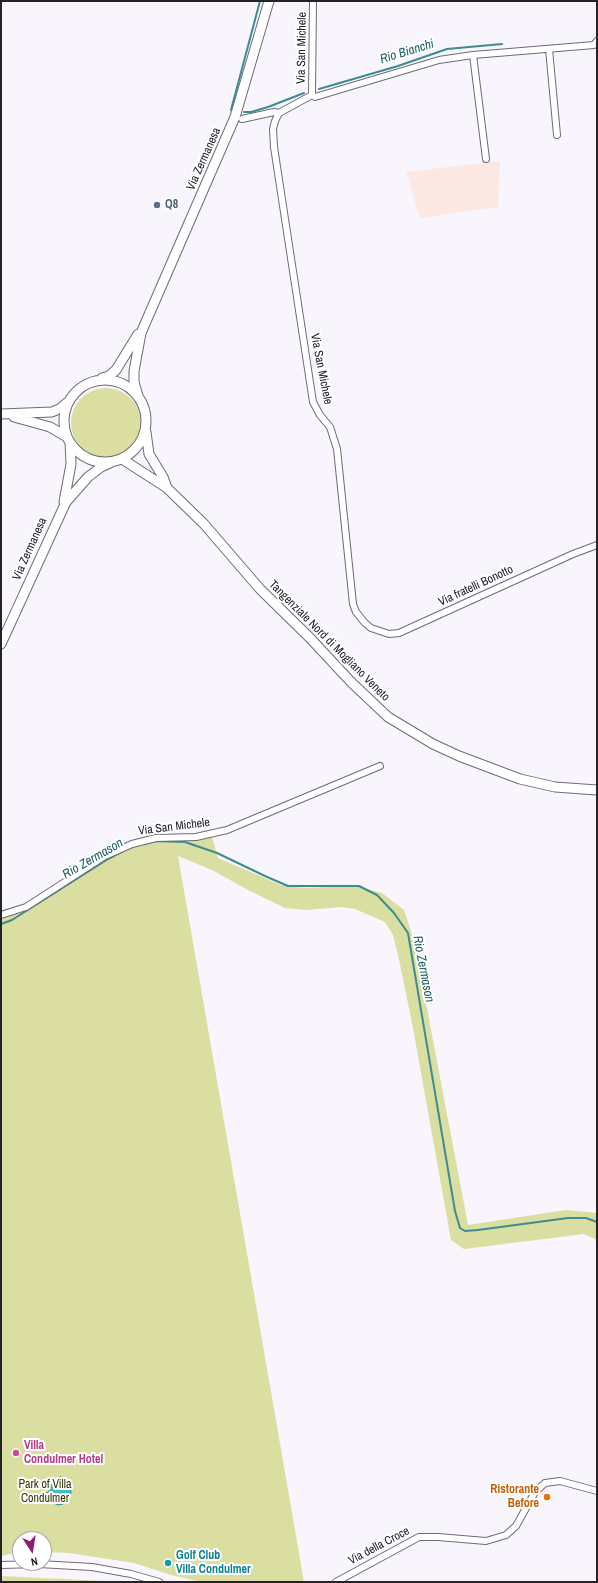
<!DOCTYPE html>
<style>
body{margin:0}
#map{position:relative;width:598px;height:1583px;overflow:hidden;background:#f8f5fd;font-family:"Archivo Narrow",sans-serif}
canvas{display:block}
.frame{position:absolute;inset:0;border:2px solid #252228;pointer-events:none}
.north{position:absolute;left:12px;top:1531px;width:40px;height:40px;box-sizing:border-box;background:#fff;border:1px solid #a8a7a9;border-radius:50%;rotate:168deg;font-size:11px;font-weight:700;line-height:16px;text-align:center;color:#252228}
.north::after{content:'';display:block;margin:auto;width:14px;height:18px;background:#941974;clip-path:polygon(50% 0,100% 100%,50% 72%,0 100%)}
</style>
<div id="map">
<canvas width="598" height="1583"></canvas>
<div class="frame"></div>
<div class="north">N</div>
</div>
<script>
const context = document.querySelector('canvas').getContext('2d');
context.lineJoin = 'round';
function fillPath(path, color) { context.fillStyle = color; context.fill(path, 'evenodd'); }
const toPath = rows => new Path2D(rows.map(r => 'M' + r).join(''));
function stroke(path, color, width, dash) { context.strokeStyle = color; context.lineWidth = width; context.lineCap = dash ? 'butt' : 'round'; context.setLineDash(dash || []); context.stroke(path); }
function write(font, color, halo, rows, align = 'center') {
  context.font = font + ' "Archivo Narrow",sans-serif'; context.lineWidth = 4; context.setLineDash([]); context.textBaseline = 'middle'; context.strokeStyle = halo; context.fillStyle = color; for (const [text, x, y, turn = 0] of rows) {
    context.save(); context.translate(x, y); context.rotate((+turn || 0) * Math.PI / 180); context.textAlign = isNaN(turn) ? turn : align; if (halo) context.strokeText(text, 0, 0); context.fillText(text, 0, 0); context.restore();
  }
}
const industrial = toPath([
 [500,161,498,207,420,218,406,172]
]);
const green = toPath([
 '71 423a35 35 0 1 1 70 0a35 35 0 1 1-70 0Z',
 [212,837,218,858,281,885,302,888,355,886,382,893,404,910,414,940,468,1225,566,1210,597,1213,597,1240,584,1234,464,1249,451,1240,413,1028,398,955,393,935,385,922,355,909,341,907,306,910,285,908,250,891,212,870,178,856,304,1582,202,1582,171,1575,134,1563,69,1553,44,1552,44,1539,20,1539,20,1552,1,1556,1,919,27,910,111,856,133,846,176,839],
 [1,1576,126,1582,1,1582]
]);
const water = toPath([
 [60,1477,65,1478,70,1484,71,1493,63,1504,58,1505,49,1501,46,1493,49,1492,50,1486,55,1483,57,1479,60,1477]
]);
const stream = toPath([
 [319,89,398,66,447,49,502,44],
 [231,110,260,1],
 [244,112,251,112,268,107,304,93],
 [144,844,156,841,185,842,217,853,265,876,288,886,359,886,377,895,394,913,408,933,455,1211,460,1228,465,1231,478,1230,568,1218,586,1218,597,1222],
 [1,924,12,920,108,859,125,850]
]);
const minor = toPath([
 [313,1,312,95,279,113,275,121,273,129,274,147,313,402,320,415,330,427,337,449,353,604,356,612,365,623,371,628,389,634,399,633,573,554,597,545],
 [549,49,557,135],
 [473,55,486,159],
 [312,95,315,97,439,60,473,55,594,45,597,41],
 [242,119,274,112,279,113],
 [1,915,26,907,105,856,132,844,156,838,196,837,227,830,380,766],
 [1,1565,39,1564,92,1567,131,1574,159,1582],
 [336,1582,419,1537,438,1537,486,1541,506,1535,516,1526,535,1492,545,1483,560,1481,597,1491]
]);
const secondary = toPath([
 [102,378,109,376,116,370,138,334],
 '64 421a41 41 0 1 1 82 0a41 41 0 1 1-82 0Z',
 [138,396,134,382,134,371,141,333,235,117,269,1],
 [1,414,52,412,61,408,68,402],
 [14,417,50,427,67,437],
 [146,432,149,454,163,477,167,488],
 [122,459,167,488,204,524,260,589,310,638,351,682,388,717,433,744,459,756,520,779,555,787,597,790],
 [64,502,71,464,70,442],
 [1,644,66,502,88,477,101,467,110,463]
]);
const markers = [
 [157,205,4,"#5c6f8a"],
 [16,1453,4,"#d1479c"],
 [547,1497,4,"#e8710a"],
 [168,1563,4,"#0f9aa8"]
];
const streetNames = [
 ["Via San Michele",302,48,-89],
 ["Via Zermanesa",204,159,-66],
 ["Via San Michele",321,369,79],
 ["Via Zermanesa",30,549,-66],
 ["Via fratelli Bonotto",476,586,-25],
 ["Tangenziale Nord di Mogliano Veneto",329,641,45],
 ["Via San Michele",174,827,-7],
 ["Via della Croce",379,1546,-28]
];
const serviceNames = [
 ["Q8",165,205]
];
const hotelNames = [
 ["Villa",24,1446],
 ["Condulmer Hotel",24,1460]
];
const parkNames = [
 ["Park of Villa",45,1485],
 ["Condulmer",45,1499]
];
const foodNames = [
 ["Ristorante",539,1490],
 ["Before",539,1504]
];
const cultureNames = [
 ["Golf Club",176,1556],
 ["Villa Condulmer",176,1570]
];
const waterNames = [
 ["Rio Bianchi",407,52,-17],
 ["Rio Zermason",93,859,-30],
 ["Rio Zermason",423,969,79]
];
fillPath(industrial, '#fce8e2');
fillPath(green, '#dadea0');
fillPath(water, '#45bbc0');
stroke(water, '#3b8d92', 1);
stroke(stream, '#3b8d92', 2);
stroke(minor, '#706a77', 8);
stroke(secondary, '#706a77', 11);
stroke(minor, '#fff', 6);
stroke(secondary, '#fff', 9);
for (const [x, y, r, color] of markers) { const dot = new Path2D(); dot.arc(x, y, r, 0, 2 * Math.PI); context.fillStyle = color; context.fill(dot); stroke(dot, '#fff', 1.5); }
write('12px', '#252228', '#fff', streetNames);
write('bold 12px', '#4e5e75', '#fff', serviceNames, 'left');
write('bold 12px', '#b23c85', '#fff', hotelNames, 'left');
write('12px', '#313304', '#fff', parkNames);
write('bold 12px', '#c56008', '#fff', foodNames, 'right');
write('bold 12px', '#0d838f', '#fff', cultureNames, 'left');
write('italic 13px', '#1f6062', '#fff', waterNames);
</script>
